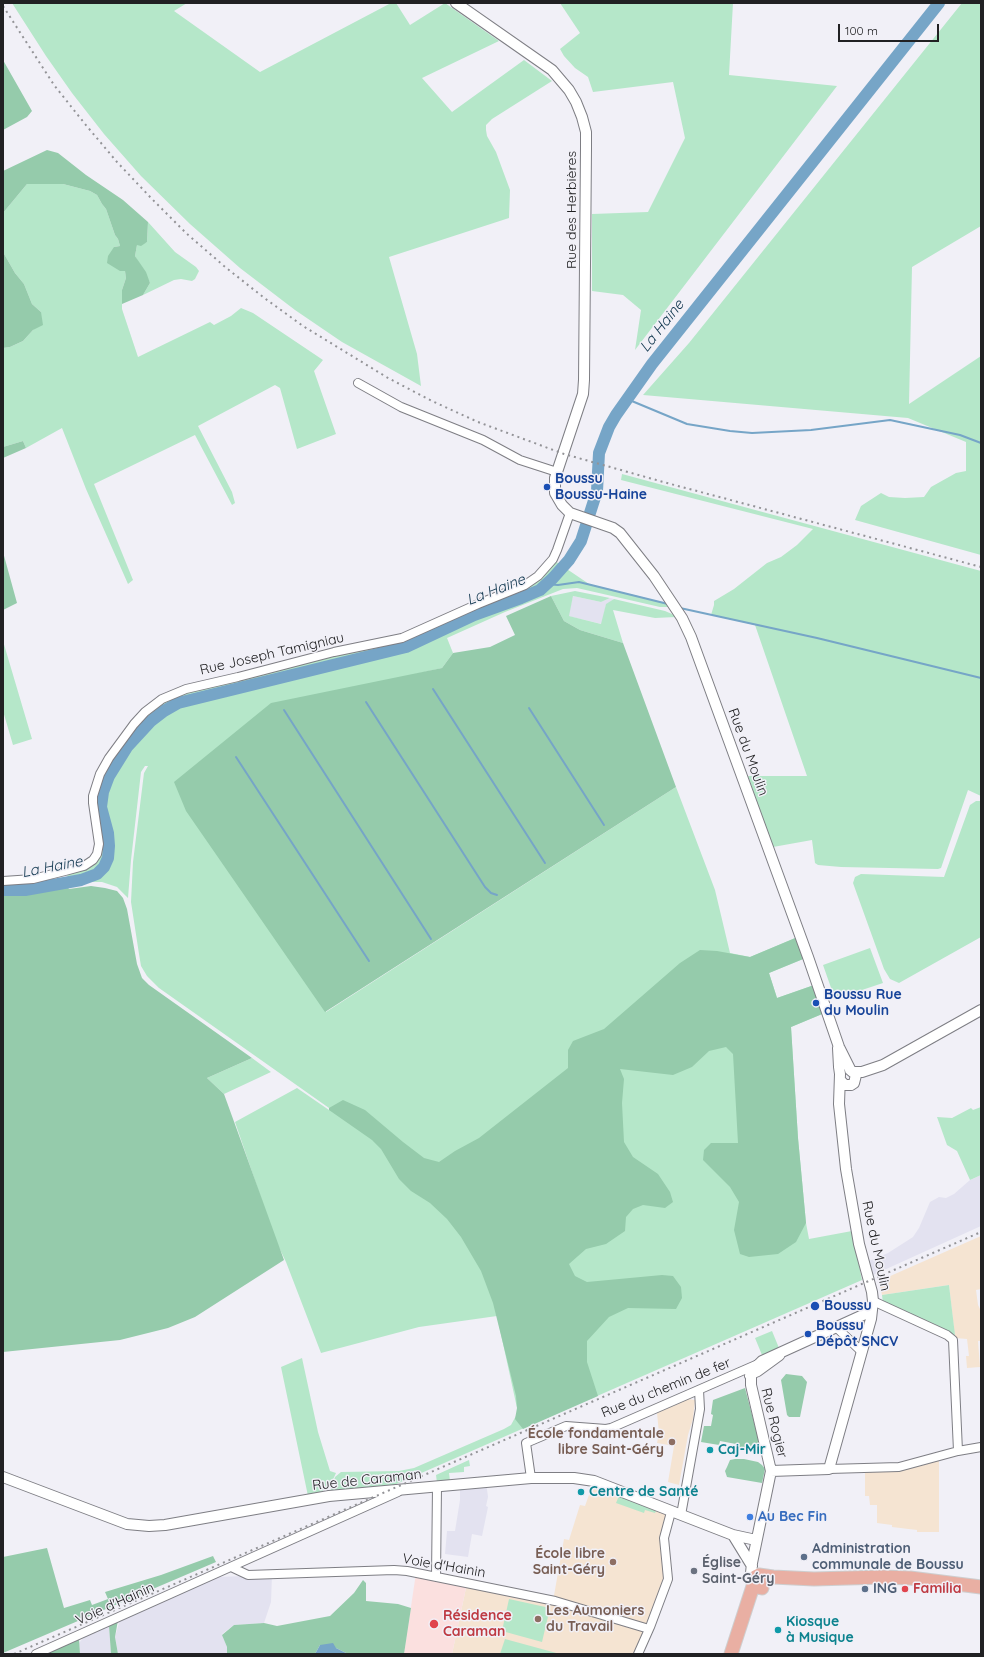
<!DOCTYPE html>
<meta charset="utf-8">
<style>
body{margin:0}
#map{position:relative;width:984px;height:1657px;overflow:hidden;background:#f1f0f7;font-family:Quicksand,sans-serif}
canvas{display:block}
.frame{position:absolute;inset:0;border:4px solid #212123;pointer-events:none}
.scale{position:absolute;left:838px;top:24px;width:101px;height:18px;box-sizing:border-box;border:2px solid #212123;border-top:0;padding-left:5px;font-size:12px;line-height:14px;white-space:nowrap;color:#212123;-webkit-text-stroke:3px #f1f0f7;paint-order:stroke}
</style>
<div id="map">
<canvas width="984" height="1657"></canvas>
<div class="frame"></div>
<div class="scale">100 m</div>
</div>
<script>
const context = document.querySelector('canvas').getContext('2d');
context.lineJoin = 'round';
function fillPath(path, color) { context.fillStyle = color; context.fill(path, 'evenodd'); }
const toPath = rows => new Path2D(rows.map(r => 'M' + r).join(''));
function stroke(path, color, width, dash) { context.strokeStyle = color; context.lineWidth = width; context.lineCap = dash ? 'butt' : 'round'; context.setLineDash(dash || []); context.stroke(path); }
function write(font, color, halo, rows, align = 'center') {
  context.font = font + ' Quicksand,sans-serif'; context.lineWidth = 3; context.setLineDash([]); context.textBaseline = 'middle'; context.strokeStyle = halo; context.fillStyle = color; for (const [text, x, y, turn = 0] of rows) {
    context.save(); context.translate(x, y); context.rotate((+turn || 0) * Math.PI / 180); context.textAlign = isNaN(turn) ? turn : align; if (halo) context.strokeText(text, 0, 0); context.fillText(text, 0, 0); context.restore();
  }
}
const built = toPath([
 [573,596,601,602,610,598,614,599,606,605,602,624,568,616],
 [981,1175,981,1226,873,1275,869,1261,888,1253,913,1237,919,1228,930,1202,939,1197,946,1198,954,1194,970,1180],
 [486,1482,488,1497,486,1506,488,1507,482,1536,472,1534,468,1557,445,1554,447,1531,455,1531,460,1500,460,1485],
 [272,1575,271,1602,264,1623,234,1625,222,1634,227,1647,227,1654,118,1654,115,1637,119,1623,109,1626,111,1654,80,1654,79,1643,90,1630,217,1577]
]);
const education = toPath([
 [981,1236,981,1289,976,1290,978,1305,981,1311,981,1341,978,1341,980,1367,967,1368,966,1356,969,1356,967,1339,955,1338,949,1285,882,1295,879,1281],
 [688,1399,695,1400,693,1419,688,1435,679,1485,668,1482,674,1446,657,1443,659,1433,657,1413],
 [939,1456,939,1532,917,1532,917,1530,892,1527,892,1525,877,1523,877,1505,870,1505,869,1496,865,1496,865,1468,899,1467],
 [594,1481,671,1512,664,1538,668,1579,638,1654,452,1654,467,1583,553,1601,564,1539,569,1540,580,1505,585,1506]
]);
const medical = toPath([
 [416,1573,467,1583,452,1654,404,1654]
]);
const green = toPath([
 [12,3,187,3,174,11,260,72,391,3,396,3,410,25,445,3,499,41,422,78,452,112,524,60,552,81,492,119,486,125,486,130,487,136,496,152,510,190,509,218,389,257,417,354,421,386,342,342,295,310,240,268,190,224,141,176,104,134,72,93,46,56],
 [560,3,733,3,729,75,837,86,635,350,641,310,623,295,592,291,592,214,648,212,685,138,673,82,593,92,588,77,575,68,564,56,560,49,580,33],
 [962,3,981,3,981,226,912,267,909,404,981,356,981,555,855,520,861,506,881,493,889,497,905,498,924,497,931,487,956,473,966,471,966,442,908,418,643,395,689,343],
 [27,184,63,184,90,191,97,195,102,204,106,209,115,235,118,239,120,246,114,247,125,270,126,278,122,290,122,309,138,357,210,322,214,325,231,316,241,308,253,313,323,360,314,371,336,434,297,449,280,388,275,385,198,426,232,492,235,503,232,505,195,435,94,484,133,580,128,584,86,489,62,428,26,448,23,441,3,447,3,348,10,347,23,341,33,330,41,312,32,304,24,284,15,273,3,252,3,213],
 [148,222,175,252,196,267,199,271,195,279,192,281,181,279,174,280,143,295,150,283,135,256,137,245,147,242],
 [622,474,981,571,981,796,968,790,941,868,938,869,841,867,818,865,815,863,812,840,773,847,748,776,807,776,755,625,711,615,714,605,714,601,734,589,767,563,781,557,797,545,813,529,621,480],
 [555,561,589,584,669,604,670,607,660,607,577,588,563,589,505,612,447,638,453,653,442,668,368,685,326,1012,676,787,715,890,730,953,750,957,800,936,808,957,769,973,777,998,817,984,827,1012,791,1027,798,1138,806,1223,809,1239,852,1231,862,1280,378,1492,329,1496,335,1477,341,1472,399,1471,414,1468,504,1429,511,1425,517,1414,517,1408,497,1316,419,1327,321,1353,286,1262,275,1239,235,1122,297,1088,329,1110,329,1108,159,988,147,976,141,966,139,954,131,902,133,862,144,773,148,766,145,766,141,772,131,860,128,898,117,887,102,882,87,882,70,886,67,874,96,860,95,808,98,785,117,750,151,710,177,695,322,657,394,643,520,589],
 [575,591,610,598,601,602,573,596,569,616,601,624,606,604,614,599,665,611,672,614,676,617,655,618,613,610,623,643,580,630,564,621,551,596],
 [3,641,32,739,13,745,3,711],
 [976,801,981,801,981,937,899,983,890,979,884,969,853,883,855,877,861,874,944,877,970,805],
 [870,948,883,983,835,999,823,965],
 [252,1058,271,1072,224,1094,207,1078],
 [981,1107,981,1175,970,1180,957,1151,947,1145,937,1117,952,1118,971,1108,973,1110],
 [949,1285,955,1335,883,1303,882,1295],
 [772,1331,779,1348,762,1355,755,1338],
 [302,1358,318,1432,330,1471,336,1473,329,1488,326,1487,320,1493,308,1496,281,1367],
 [469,1460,470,1466,464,1467,464,1472,449,1473,450,1481,437,1483,436,1475],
 [619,1496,656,1511,655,1513,645,1510,644,1513,616,1503],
 [509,1599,550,1608,542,1642,502,1631],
 [505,1639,560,1654,500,1654]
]);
const forest = toPath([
 [3,60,32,111,27,117,3,130],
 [47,150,58,153,86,175,123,200,148,222,147,242,141,246,137,245,135,256,146,272,150,283,143,295,122,304,122,290,126,278,125,271,120,271,107,263,108,256,114,247,120,246,118,239,115,235,106,209,102,204,97,195,90,191,63,184,27,184,3,213,3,171],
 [3,252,15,273,24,284,32,304,41,312,43,325,33,330,23,341,10,347,3,348],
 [23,441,26,448,3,458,3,447],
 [3,552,17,603,3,610],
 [551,596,564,621,580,630,623,643,676,787,325,1012,186,811,174,782,271,703,442,668,453,653,490,647,515,635,506,616],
 [67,886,69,889,91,886,105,888,117,891,123,898,127,909,137,964,142,978,149,985,252,1058,207,1078,224,1094,284,1260,195,1317,168,1328,120,1340,3,1352,3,893,25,894],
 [800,936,808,957,769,973,777,998,817,984,827,1012,791,1027,798,1138,806,1223,796,1242,778,1254,749,1257,740,1254,734,1230,739,1202,730,1187,703,1160,704,1150,711,1143,738,1143,733,1054,726,1047,709,1051,692,1067,673,1075,620,1069,624,1079,622,1103,624,1142,633,1157,658,1174,670,1192,673,1202,665,1208,643,1205,633,1209,626,1217,625,1231,606,1244,586,1249,569,1264,575,1276,587,1282,662,1275,673,1276,681,1287,682,1298,676,1309,628,1308,609,1317,587,1341,587,1362,598,1396,523,1429,515,1419,517,1408,516,1396,493,1303,481,1271,461,1237,447,1219,430,1203,411,1191,399,1179,381,1149,372,1140,329,1110,329,1108,343,1100,365,1110,403,1142,424,1158,439,1162,455,1151,479,1138,568,1068,568,1050,573,1041,604,1029,680,963,700,950,717,951,750,957],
 [786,1374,802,1376,807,1382,800,1417,789,1417,787,1415,781,1380],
 [745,1388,761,1449,755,1450,736,1447,736,1444,720,1441,719,1445,701,1442,704,1426,711,1426,713,1415,711,1414,713,1400],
 [735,1459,744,1459,758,1462,762,1465,765,1469,762,1483,727,1477,725,1471,727,1467,730,1460],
 [47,1548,64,1608,90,1600,92,1605,108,1599,105,1592,161,1575,213,1556,216,1562,3,1653,3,1557],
 [363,1580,366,1583,366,1601,398,1604,411,1608,404,1654,348,1654,336,1648,320,1645,315,1654,227,1654,227,1647,222,1635,234,1625,264,1623,277,1626,330,1616,354,1593],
 [118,1620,115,1637,118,1654,111,1654,109,1626],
 [79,1639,80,1654,45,1654]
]);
const water = toPath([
 [333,1643,336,1648,348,1654,315,1654,320,1645]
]);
const stream = toPath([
 [627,399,687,424,730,431,752,433,811,430,890,420,960,435,981,443],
 [546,584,558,585,579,582,668,604],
 [680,608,817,638,981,678],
 [433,689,545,863],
 [366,702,485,887,491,893,497,895],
 [529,708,604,825],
 [284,710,431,939],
 [236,757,369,961]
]);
const river = toPath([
 [3,890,25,890,81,880,97,874,104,867,108,858,109,846,108,833,101,807,103,792,109,776,127,747,151,721,164,711,178,703,406,647,474,615,521,598,540,590,553,578,569,560,581,541,597,491,599,453,609,427,616,415,652,364,939,3]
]);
const minor = toPath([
 [358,383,401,407,483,440,520,460,557,472],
 [3,881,33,879,65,871,84,866,93,860,97,854,99,844,93,803,93,796,100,774,109,758,134,724,145,712,162,699,186,689,238,677,334,652,402,638,478,604,525,585,538,576,553,559,557,550,570,513],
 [873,1301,947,1335,953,1340,958,1451],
 [837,1328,862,1352],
 [749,1376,758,1372,780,1356],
 [829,1469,899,1467,958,1451,981,1447],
 [531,1478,526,1443,566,1426,606,1429,611,1428,758,1364],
 [681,1515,700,1409,699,1390],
 [231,1567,248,1575,394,1570,407,1571,555,1601,649,1629],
 [436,1577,437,1487],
 [36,1654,398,1492],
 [638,1654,650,1627,668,1579,664,1538,671,1512]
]);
const tertiary = toPath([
 [456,3,552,70,569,90,576,102,582,117,586,132,586,148,584,380,583,394,555,478,555,493,562,505,570,513,613,528,620,533,654,576,682,618,691,637,808,957,839,1047,850,1069],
 [855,1072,862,1072,883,1065,981,1010],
 [840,1080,845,1085,851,1085,854,1083,856,1075,850,1070],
 [771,1471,829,1469,871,1319,873,1301,872,1292,859,1244,846,1169,839,1104,840,1074,839,1067,838,1048],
 [3,1477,127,1524,149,1526,165,1525,329,1496,531,1478,574,1478,594,1481,733,1535,756,1540],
 [733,1535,752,1566],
 [754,1580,751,1573,752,1563,771,1471,751,1385,751,1375,755,1368,762,1361,863,1315,870,1310,872,1305]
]);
const primary = toPath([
 [762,1588,757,1587,753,1582,755,1577,759,1575,773,1577,814,1579,883,1577,910,1578,981,1587],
 [731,1654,754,1583]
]);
const rail = toPath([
 [3,6,54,85,85,124,117,162,151,198,186,233,224,266,263,297,303,326,388,378,432,401,478,422,564,454,667,483,981,567],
 [14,1654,981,1232]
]);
const markers = [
 [547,487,4,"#1a4fb4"],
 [816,1003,4,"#1a4fb4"],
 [815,1306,5,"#1a4fb4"],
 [808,1334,4,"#1a4fb4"],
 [672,1442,4,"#8d6e63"],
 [710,1450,4,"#0f9aa8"],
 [581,1492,4,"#0f9aa8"],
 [750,1517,4,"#3f7fe0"],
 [804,1557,4,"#5c6f8a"],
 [613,1562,4,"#8d6e63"],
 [694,1571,4,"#6b7280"],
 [865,1589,4,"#5c6f8a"],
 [905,1589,4,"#e0444e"],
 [538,1619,4,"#8d6e63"],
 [434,1624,5,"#e0444e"],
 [778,1630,4,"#0f9aa8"]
];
const streetNames = [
 ["Rue des Herbières",572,210,-90],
 ["Rue Joseph Tamigniau",272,654,-13],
 ["Rue du Moulin",748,752,70],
 ["Rue du Moulin",876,1246,78],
 ["Rue du chemin de fer",666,1388,-22],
 ["Rue Rogier",774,1423,76],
 ["Rue de Caraman",367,1480,-6],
 ["Voie d'Hainin",444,1566,10],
 ["Voie d'Hainin",115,1604,-24]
];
const transitNames = [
 ["Boussu",555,479],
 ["Boussu-Haine",555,495],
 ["Boussu Rue",824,995],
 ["du Moulin",824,1011],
 ["Boussu",824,1306],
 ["Boussu",816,1326],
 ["Dépôt SNCV",816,1342]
];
const educationNames = [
 ["École fondamentale",664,1434],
 ["libre Saint-Géry",664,1450],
 ["École libre",605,1554],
 ["Saint-Géry",605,1570],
 ["Les Aumoniers",546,1611,"left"],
 ["du Travail",546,1627,"left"]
];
const cultureNames = [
 ["Caj-Mir",718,1450],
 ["Centre de Santé",589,1492],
 ["Kiosque",786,1622],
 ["à Musique",786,1638]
];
const shopNames = [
 ["Au Bec Fin",758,1517]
];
const serviceNames = [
 ["Administration",812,1549],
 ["communale de Boussu",812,1565],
 ["ING",873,1589]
];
const worshipNames = [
 ["Église",702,1563],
 ["Saint-Géry",702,1579]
];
const healthNames = [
 ["Familia",913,1589],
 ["Résidence",443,1616],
 ["Caraman",443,1632]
];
const waterNames = [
 ["La Haine",662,326,-52],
 ["La Haine",496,590,-21],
 ["La Haine",52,867,-11]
];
fillPath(built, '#e3e2f0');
fillPath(education, '#f5e4d2');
fillPath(medical, '#fbe0df');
fillPath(green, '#b5e7c9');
fillPath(forest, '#95cbab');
fillPath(water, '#76a5c7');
stroke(stream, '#76a5c7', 2);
stroke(river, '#76a5c7', 12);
stroke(minor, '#7e7e84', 10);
stroke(tertiary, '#7e7e84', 12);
stroke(primary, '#cececf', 15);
stroke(minor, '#fff', 8);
stroke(tertiary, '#fff', 10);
stroke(primary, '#e9afa3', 13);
stroke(rail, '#939397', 2, [2, 4]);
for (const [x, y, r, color] of markers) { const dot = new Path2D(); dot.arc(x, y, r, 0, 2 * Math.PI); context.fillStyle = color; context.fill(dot); stroke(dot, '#f1f0f7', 1.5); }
write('14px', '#212123', '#f1f0f7', streetNames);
write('bold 14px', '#164399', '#f1f0f7', transitNames, 'left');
write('bold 14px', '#785e54', '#f1f0f7', educationNames, 'right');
write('bold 14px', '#0d838f', '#f1f0f7', cultureNames, 'left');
write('bold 14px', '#366cbe', '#f1f0f7', shopNames, 'left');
write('bold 14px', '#4e5e75', '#f1f0f7', serviceNames, 'left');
write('bold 14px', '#5b616d', '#f1f0f7', worshipNames, 'left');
write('bold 14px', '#be3a42', '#f1f0f7', healthNames, 'left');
write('italic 15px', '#123850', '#f1f0f7', waterNames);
</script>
